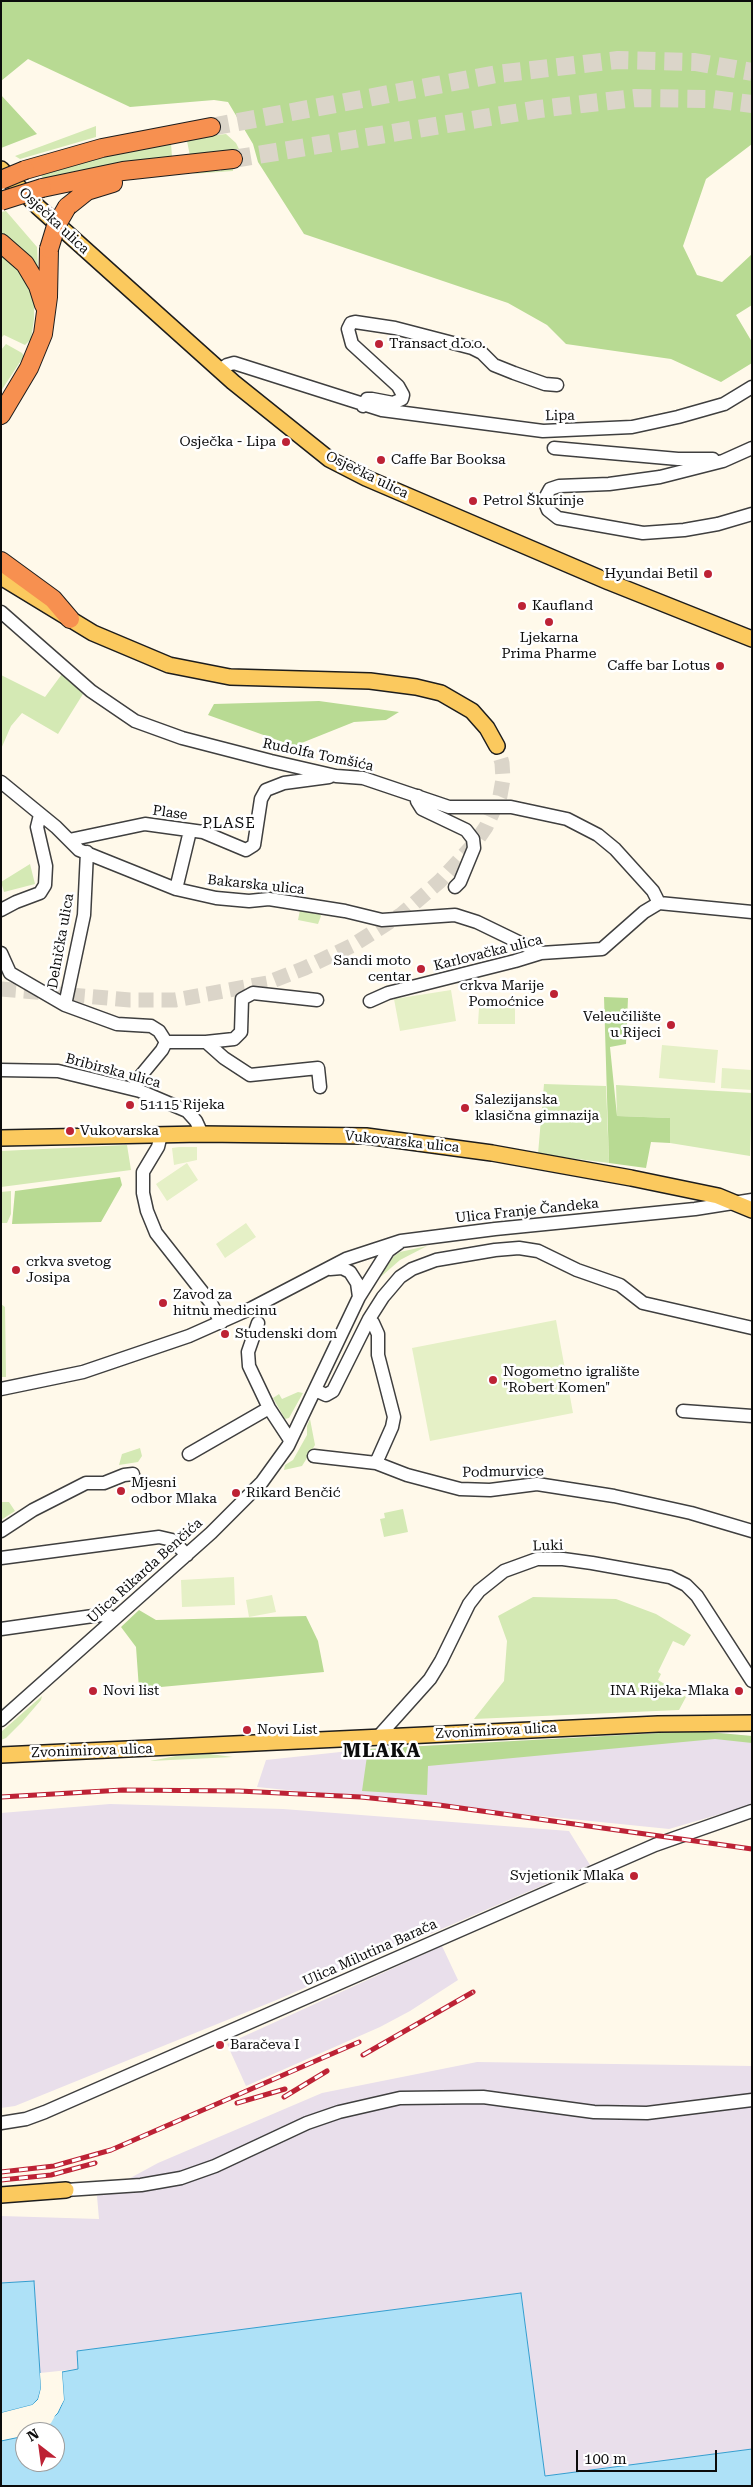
<!DOCTYPE html>
<meta charset="utf-8">
<style>
body{margin:0}
#map{position:relative;width:753px;height:2487px;overflow:hidden;background:#fff9ea;font-family:"Roboto Serif",serif}
canvas{display:block}
.frame{position:absolute;inset:0;border:2px solid #0c0c0c;pointer-events:none}
.north{position:absolute;left:15px;top:2422px;width:50px;height:50px;box-sizing:border-box;background:#fff;border:1px solid #9e9e9e;border-radius:50%;rotate:330deg;font-size:14px;font-weight:700;line-height:20px;text-align:center;color:#0c0c0c}
.north::after{content:'';display:block;margin:auto;width:18px;height:22px;background:#bd2235;clip-path:polygon(50% 0,100% 100%,50% 72%,0 100%)}
.scale{position:absolute;left:576px;top:2450px;width:141px;height:22px;box-sizing:border-box;border:2px solid #0c0c0c;border-top:0;padding-left:6px;font-size:15px;line-height:18px;white-space:nowrap;color:#0c0c0c;-webkit-text-stroke:4px #fff;paint-order:stroke}
</style>
<div id="map">
<canvas width="753" height="2487"></canvas>
<div class="frame"></div>
<div class="north">N</div>
<div class="scale">100 m</div>
</div>
<script>
const context = document.querySelector('canvas').getContext('2d');
context.lineJoin = 'round';
function fillPath(path, color) { context.fillStyle = color; context.fill(path, 'evenodd'); }
const toPath = rows => new Path2D(rows.map(r => 'M' + r).join(''));
function stroke(path, color, width, dash) { context.strokeStyle = color; context.lineWidth = width; context.lineCap = dash ? 'butt' : 'round'; context.setLineDash(dash || []); context.stroke(path); }
function write(font, color, halo, rows, align = 'center') {
  context.font = font + ' "Roboto Serif",serif'; context.lineWidth = 5; context.setLineDash([]); context.textBaseline = 'middle'; context.strokeStyle = halo; context.fillStyle = color; for (const [text, x, y, turn = 0] of rows) {
    context.save(); context.translate(x, y); context.rotate((+turn || 0) * Math.PI / 180); context.textAlign = isNaN(turn) ? turn : align; if (halo) context.strokeText(text, 0, 0); context.fillText(text, 0, 0); context.restore();
  }
}
const industrial = toPath([
 [697,1731,752,1736,752,1802,748,1806,669,1829,257,1787,266,1760,368,1749],
 [110,1804,283,1809,569,1831,590,1865,279,1999,15,2106,1,2108,1,1813],
 [442,1946,458,1980,410,2011,380,2027,246,2086,227,2044],
 [477,2062,752,2066,752,2449,545,2476,521,2293,77,2351,78,2369,40,2373,34,2281,1,2283,1,2216,99,2219,97,2196,158,2163,322,2093]
]);
const green = toPath([
 [96,126,96,137,20,159,15,156],
 [226,134,236,143,239,149,230,150,230,153,190,156,187,141,190,138],
 [171,143,172,157,44,180,39,172,70,162],
 [231,167,233,167,233,171,192,174,217,169,218,171,221,171,221,169,231,169],
 [6,211,37,247,38,269,21,248,1,235,1,212],
 [1,252,15,263,31,287,34,303,34,319,31,339,25,345,4,335,1,338],
 [6,344,22,353,24,356,1,391,1,350],
 [62,674,83,694,58,734,22,713,11,726,1,749,1,675,45,697],
 [30,864,35,884,4,892,1,882],
 [300,910,319,912,321,916,318,924,298,920],
 [544,1084,606,1086,609,1163,538,1154],
 [616,1085,752,1093,750,1156,670,1143,670,1118,617,1116],
 [127,1145,131,1170,1,1187,1,1151],
 [11,1191,11,1214,7,1223,1,1223,1,1192],
 [427,1246,400,1260,376,1281,394,1256,400,1252],
 [1,1304,5,1307,6,1377,1,1377],
 [298,1392,303,1393,289,1418,285,1419,273,1398,279,1394,282,1399],
 [310,1419,315,1445,302,1466,284,1470,285,1465,293,1460,307,1435,307,1426],
 [140,1448,142,1456,138,1462,119,1465,122,1454],
 [1,1502,9,1502,15,1511,1,1520],
 [403,1509,408,1532,384,1537,380,1519,385,1518,384,1513],
 [533,1597,616,1599,656,1614,691,1635,684,1646,673,1641,658,1672,661,1674,658,1680,686,1697,679,1710,474,1719,504,1681,507,1641,498,1616],
 [42,1696,41,1700,22,1722,6,1738,1,1740,1,1732],
 [210,1754,233,1757,150,1761,176,1756]
]);
const forest = toPath([
 [1,1,752,1,752,97,748,103,752,109,752,144,706,179,683,246,697,275,722,282,752,254,752,305,736,315,752,342,752,363,721,382,671,359,566,344,547,325,508,303,304,234,258,162,253,144,228,102,214,100,130,107,28,59,1,81],
 [1,95,37,134,1,148],
 [319,701,399,712,386,720,354,722,294,746,208,715,214,704],
 [604,997,628,998,626,1044,610,1047,617,1116,670,1118,670,1143,651,1142,646,1168,609,1163],
 [120,1177,122,1185,101,1222,12,1224,15,1191],
 [139,1610,156,1620,306,1616,318,1641,324,1672,139,1689,136,1647,121,1627],
 [697,1731,752,1736,752,1743,715,1739,428,1766,427,1795,362,1791,368,1749]
]);
const pitch = toPath([
 [451,990,456,1021,400,1031,394,999],
 [479,1008,515,1008,515,1024,478,1024],
 [662,1045,718,1050,715,1083,659,1078],
 [722,1068,752,1070,752,1090,721,1088],
 [179,1147,197,1147,197,1160,174,1165,172,1148],
 [187,1163,198,1180,167,1201,156,1184],
 [246,1223,256,1237,225,1258,216,1244],
 [556,1320,573,1413,430,1441,412,1348],
 [234,1577,235,1605,182,1607,181,1580],
 [272,1595,276,1612,249,1617,246,1600]
]);
const water = toPath([
 [34,2281,41,2388,38,2399,32,2405,1,2413,1,2283,34,2281],
 [521,2293,545,2476,752,2449,752,2486,1,2486,1,2441,25,2436,25,2462,55,2462,55,2432,39,2432,58,2413,64,2400,62,2372,78,2369,77,2351,521,2293]
]);
const pier = toPath([
 [60,2372,62,2372,64,2400,51,2423,36,2432,56,2412,61,2399],
 [40,2373,43,2373,44,2388,40,2401,33,2408,1,2415,1,2413,32,2405,38,2400,41,2388]
]);
const majorTunnel = toPath([
 [1,989,130,1000,175,1000,267,983,305,968,353,945,402,914,440,881,475,843,486,827,500,796,503,779,502,763,497,746]
]);
const highwayTunnel = toPath([
 [211,127,497,74,618,60,695,62,752,72],
 [233,159,539,109,635,98,712,99,752,104]
]);
const minor = toPath([
 [220,370,227,365,234,363,382,410,543,431,632,427,678,417,724,404,752,387],
 [363,406,367,399,372,399,393,403,402,399,403,395,398,386,352,344,348,329,351,323,355,322,395,328,472,348,482,353,494,365,514,373,545,384,557,385],
 [554,448,678,459,713,459],
 [752,448,723,461,660,477,609,484,559,486,550,489,544,500,548,510,558,518,643,533,684,530,718,524,752,514],
 [1,612,91,691,135,721,182,738,271,761,336,776,363,778,449,807,511,807,567,819,598,835,615,849,653,891,659,903,752,912],
 [1,782,56,827,79,850,176,889,216,898,249,901,269,899,345,911,382,920,455,915,477,922,541,953],
 [418,796,417,801,422,809,466,830,473,839,474,848,460,882,455,887],
 [69,840,145,824,203,832,246,850,254,845,261,799,266,790,284,783,329,777],
 [176,889,190,831],
 [1,910,16,902,40,893,45,885,46,866,37,827,40,815],
 [1,953,10,973,65,1005,117,1024,151,1026,159,1031,166,1042],
 [370,1001,388,993,515,961,541,953,602,949,644,912,659,903],
 [65,1005,84,915,87,852],
 [206,1042,224,1058,250,1075,318,1068,320,1087],
 [1,1070,58,1071,140,1091,187,1111,196,1121,202,1134],
 [134,1089,138,1079,162,1050,166,1042,206,1042,234,1039,241,1032,242,999,253,993,317,1000],
 [161,1135,158,1147,143,1172,143,1193,147,1211,156,1233,211,1303,221,1323],
 [330,1269,342,1268,350,1272,357,1283,359,1297],
 [369,1319,373,1323,378,1334,378,1355,394,1417,392,1427,376,1463],
 [258,1323,248,1352,249,1366,269,1408,290,1440],
 [1,1389,83,1372,189,1336,252,1308,346,1259,401,1241,495,1229,695,1209,752,1200],
 [315,1390,326,1395,333,1391,369,1319,383,1297,400,1277,412,1269,436,1260,495,1250,519,1248,538,1251,577,1270,620,1285,643,1303,752,1328],
 [683,1411,752,1416],
 [189,1454,269,1408],
 [314,1456,376,1463,407,1475,460,1489,490,1490,537,1484,614,1496,691,1513,752,1531],
 [1,1531,33,1510,86,1483,104,1483,124,1475,133,1474],
 [1,1558,159,1537,172,1540,187,1555],
 [1,1629,100,1615,109,1616,113,1620],
 [1,1720,211,1533,262,1482,288,1446,359,1297,388,1251,399,1243],
 [378,1737,430,1679,441,1661,469,1604,479,1591,504,1571,537,1559,563,1559,592,1563,670,1577,686,1585,697,1596,752,1681],
 [1,2123,26,2119,45,2112,655,1845,752,1811],
 [66,2190,141,2185,181,2178,215,2166,307,2123,339,2112,400,2098,483,2097,594,2112,647,2113,752,2100]
]);
const major = toPath([
 [1,169,38,207,233,382,329,459,366,478,609,582,752,639],
 [1,577,93,633,169,665,230,677,370,681,416,687,441,693,472,711,487,728,497,746],
 [1,1138,202,1134,366,1136,492,1153,631,1178,718,1196,752,1210],
 [1,1755,658,1724,752,1723],
 [1,2195,66,2190]
]);
const highway = toPath([
 [25,170,102,148,211,127],
 [42,188,123,171,233,159],
 [67,207,87,191,113,183],
 [1,243,25,264,38,286,44,305],
 [1,415,29,368,43,334,48,297,49,249],
 [1,561,53,599,70,619]
]);
const rail = toPath([
 [1,1797,123,1790,239,1791,361,1797,439,1805,752,1849],
 [363,2055,473,1992],
 [284,2097,327,2071],
 [237,2103,285,2089],
 [1,2172,54,2166,111,2150,359,2042],
 [1,2180,51,2175,95,2163]
]);
const highwayBridge = toPath([
 [1,180,25,170],
 [1,201,42,188],
 [49,249,56,226,67,207]
]);
const markers = [
 [379,344,5,"#bd2235"],
 [286,442,5,"#bd2235"],
 [381,460,5,"#bd2235"],
 [473,501,5,"#bd2235"],
 [708,574,5,"#bd2235"],
 [522,606,5,"#bd2235"],
 [549,622,5,"#bd2235"],
 [720,666,5,"#bd2235"],
 [421,969,5,"#bd2235"],
 [554,994,5,"#bd2235"],
 [671,1025,5,"#bd2235"],
 [130,1105,5,"#bd2235"],
 [465,1108,5,"#bd2235"],
 [70,1131,5,"#bd2235"],
 [16,1270,5,"#bd2235"],
 [163,1303,5,"#bd2235"],
 [225,1334,5,"#bd2235"],
 [493,1380,5,"#bd2235"],
 [121,1491,5,"#bd2235"],
 [236,1493,5,"#bd2235"],
 [93,1691,5,"#bd2235"],
 [739,1691,5,"#bd2235"],
 [247,1730,5,"#bd2235"],
 [634,1876,5,"#bd2235"],
 [220,2045,5,"#bd2235"]
];
const streetNames = [
 ["Osječka ulica",54,221,43],
 ["Lipa",560,416,-1],
 ["Osječka ulica",367,475,26],
 ["Rudolfa Tomšića",318,755,12],
 ["Plase",170,813,8],
 ["Bakarska ulica",256,885,6],
 ["Delnička ulica",61,941,-80],
 ["Karlovačka ulica",488,953,-14],
 ["Bribirska ulica",113,1071,15],
 ["Vukovarska ulica",402,1142,6],
 ["Ulica Franje Čandeka",527,1211,-6],
 ["Podmurvice",503,1472,-1],
 ["Luki",548,1546,-2],
 ["Ulica Rikarda Benčića",145,1571,-42],
 ["Zvonimirova ulica",496,1731,-3],
 ["Zvonimirova ulica",92,1751,-2],
 ["Ulica Milutina Barača",370,1953,-24]
];
const poiNames = [
 ["Transact d.o.o.",389,344],
 ["Osječka - Lipa",276,442,"right"],
 ["Caffe Bar Booksa",391,460],
 ["Petrol Škurinje",483,501],
 ["Hyundai Betil",698,574,"right"],
 ["Kaufland",532,606],
 ["Ljekarna",549,638,"center"],
 ["Prima Pharme",549,654,"center"],
 ["Caffe bar Lotus",710,666,"right"],
 ["Sandi moto",411,961,"right"],
 ["centar",411,977,"right"],
 ["crkva Marije",544,986,"right"],
 ["Pomoćnice",544,1002,"right"],
 ["Veleučilište",661,1017,"right"],
 ["u Rijeci",661,1033,"right"],
 ["Salezijanska",475,1100],
 ["klasična gimnazija",475,1116],
 ["51115 Rijeka",140,1105],
 ["Vukovarska",80,1131],
 ["crkva svetog",26,1262],
 ["Josipa",26,1278],
 ["Zavod za",173,1295],
 ["hitnu medicinu",173,1311],
 ["Studenski dom",235,1334],
 ["Nogometno igralište",503,1372],
 ["\"Robert Komen\"",503,1388],
 ["Mjesni",131,1483],
 ["odbor Mlaka",131,1499],
 ["Rikard Benčić",246,1493],
 ["Novi list",103,1691],
 ["INA Rijeka-Mlaka",729,1691,"right"],
 ["Novi List",257,1730],
 ["Svjetionik Mlaka",624,1876,"right"],
 ["Baračeva I",230,2045]
];
const neighbourhoodNames = [
 ["PLASE",229,824]
];
const districtNames = [
 ["MLAKA",382,1751]
];
fillPath(industrial, '#e9dfeb');
fillPath(green, '#d4e9b4');
fillPath(forest, '#b8da93');
fillPath(pitch, '#e5f0c6');
fillPath(water, '#aee1f7');
stroke(water, '#349dcf', 1);
fillPath(pier, '#fff9ea');
stroke(majorTunnel, '#dbd5c9', 15, [15, 8]);
stroke(highwayTunnel, '#dbd5c9', 18, [18, 9]);
stroke(minor, '#3f3f3f', 15);
stroke(major, '#1d1d1d', 18);
stroke(highway, '#1d1d1d', 20);
stroke(minor, '#fff', 12);
stroke(major, '#fbc95e', 15);
stroke(highway, '#f79050', 18);
stroke(rail, '#bd2235', 5);
stroke(rail, '#fff', 3, [9]);
stroke(highwayBridge, '#1d1d1d', 20, []);
stroke(highwayBridge, '#f79050', 18);
for (const [x, y, r, color] of markers) { const dot = new Path2D(); dot.arc(x, y, r, 0, 2 * Math.PI); context.fillStyle = color; context.fill(dot); stroke(dot, '#fff', 2); }
write('14px', '#0c0c0c', '#fff', streetNames);
write('14px', '#0c0c0c', '#fff', poiNames, 'left');
context.letterSpacing = '1px';
write('15px', '#0c0c0c', '#fff', neighbourhoodNames);
context.letterSpacing = '0px';
context.letterSpacing = '1px';
write('bold 19px', '#0c0c0c', '#fff', districtNames);
context.letterSpacing = '0px';
</script>
